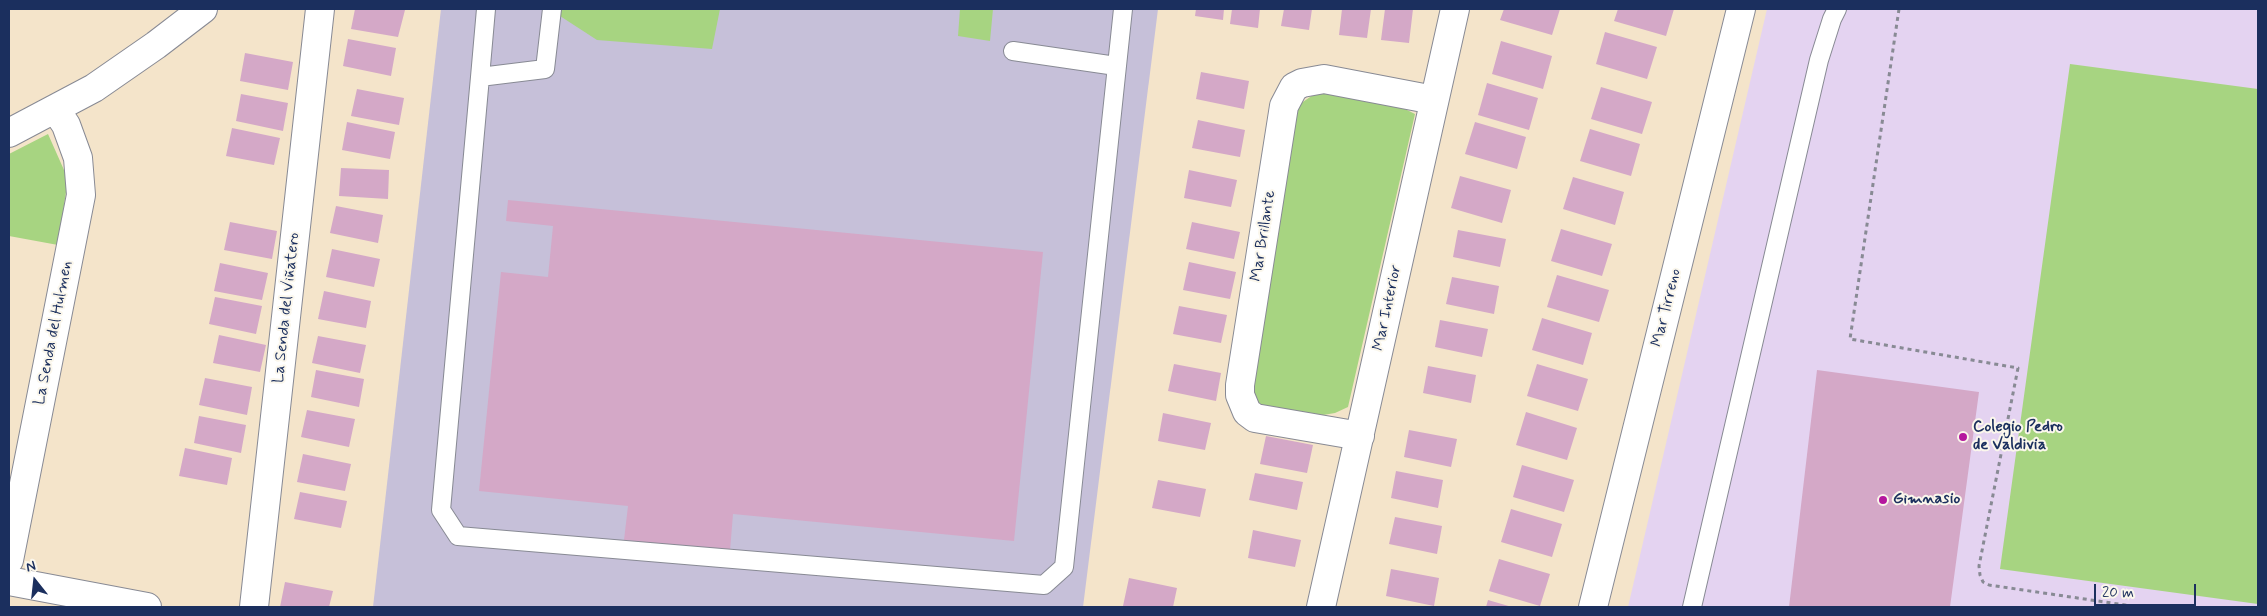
<!DOCTYPE html>
<meta charset="utf-8">
<style>
body{margin:0}
#map{position:relative;width:2267px;height:616px;overflow:hidden;background:#f4e4ca;font-family:Mynerve,sans-serif}
canvas{display:block}
.frame{position:absolute;inset:0;border:10px solid #1b2f5e;pointer-events:none}
.north{position:absolute;left:10px;top:556px;width:50px;height:50px;-webkit-text-stroke:4px #fbf7ec;paint-order:stroke;rotate:344deg;font-size:14px;font-weight:700;line-height:20px;text-align:center;color:#1b2f5e}
.north::after{content:'';display:block;margin:auto;width:18px;height:22px;background:#1b2f5e;clip-path:polygon(50% 0,100% 100%,50% 72%,0 100%)}
.scale{position:absolute;left:2094px;top:584px;width:102px;height:22px;box-sizing:border-box;border:2px solid #1b2f5e;border-top:0;padding-left:6px;font-size:15px;line-height:18px;white-space:nowrap;color:#1b2f5e;-webkit-text-stroke:4px #fbf7ec;paint-order:stroke}
</style>
<div id="map">
<canvas width="2267" height="616"></canvas>
<div class="frame"></div>
<div class="north">N</div>
<div class="scale">20 m</div>
</div>
<script>
const context = document.querySelector('canvas').getContext('2d');
context.lineJoin = 'round';
function fillPath(path, color) { context.fillStyle = color; context.fill(path, 'evenodd'); }
const toPath = rows => new Path2D(rows.map(r => 'M' + r).join(''));
function stroke(path, color, width, dash) { context.strokeStyle = color; context.lineWidth = width; context.lineCap = dash ? 'butt' : 'round'; context.setLineDash(dash || []); context.stroke(path); }
function write(font, color, halo, rows, align = 'center') {
  context.font = font + ' Mynerve,sans-serif'; context.lineWidth = 4; context.setLineDash([]); context.textBaseline = 'middle'; context.strokeStyle = halo; context.fillStyle = color; for (const [text, x, y, turn = 0] of rows) {
    context.save(); context.translate(x, y); context.rotate((+turn || 0) * Math.PI / 180); context.textAlign = isNaN(turn) ? turn : align; if (halo) context.strokeText(text, 0, 0); context.fillText(text, 0, 0); context.restore();
  }
}
const built = toPath([
 [1767,9,2258,9,2258,607,1628,607]
]);
const industrial = toPath([
 [441,9,1158,9,1083,607,373,607]
]);
const green = toPath([
 [561,9,720,9,712,49,597,40,560,16],
 [960,9,993,9,990,41,958,36],
 [2070,64,2258,89,2258,604,2000,569],
 [1326,92,1393,103,1415,114,1348,407,1335,413,1323,415,1264,406,1257,402,1252,386,1297,106,1313,95],
 [48,134,68,179,58,245,9,236,9,154]
]);
const building = toPath([
 [355,9,405,10,398,37,351,29],
 [1196,9,1224,9,1223,20,1195,16],
 [1232,9,1260,9,1258,28,1230,24],
 [1284,9,1312,9,1309,30,1281,26],
 [1342,9,1371,9,1367,38,1339,35],
 [1385,9,1413,9,1409,43,1381,40],
 [1504,9,1560,9,1552,35,1500,20],
 [1618,9,1674,9,1666,36,1614,21],
 [1605,32,1657,47,1647,79,1596,64],
 [348,39,396,48,391,76,343,66],
 [1501,41,1552,56,1543,89,1492,74],
 [245,53,293,62,288,90,240,81],
 [1201,72,1249,81,1244,109,1196,99],
 [1487,83,1538,98,1529,130,1478,115],
 [1601,87,1652,102,1642,134,1591,119],
 [357,89,404,98,399,125,351,116],
 [241,94,288,103,283,131,236,121],
 [1198,120,1245,130,1240,157,1192,148],
 [347,122,395,132,390,159,342,150],
 [1475,122,1526,137,1517,169,1465,154],
 [232,128,280,138,274,165,226,156],
 [1590,129,1640,144,1631,176,1580,161],
 [341,168,389,170,388,199,339,196],
 [1189,170,1237,180,1231,207,1184,198],
 [1460,176,1511,190,1502,223,1451,208],
 [1573,177,1624,192,1615,225,1563,209],
 [508,200,1043,252,1014,541,733,514,730,551,624,540,628,506,479,491,501,272,548,277,553,226,506,221],
 [336,206,383,215,378,243,330,233],
 [230,222,277,231,272,259,224,250],
 [1192,222,1240,232,1234,259,1186,249],
 [1561,229,1612,244,1602,276,1551,261],
 [1458,230,1506,239,1500,267,1453,257],
 [332,249,380,259,374,287,326,277],
 [1189,262,1236,272,1230,299,1183,290],
 [220,263,268,273,262,300,214,291],
 [1557,275,1609,290,1599,322,1547,307],
 [1452,277,1499,286,1494,314,1446,304],
 [324,291,371,301,366,328,318,319],
 [215,297,262,306,256,334,209,324],
 [1179,306,1227,315,1221,343,1173,334],
 [1542,318,1592,333,1583,365,1532,350],
 [1440,320,1488,329,1482,357,1435,347],
 [219,335,266,345,260,372,213,363],
 [318,336,366,345,360,373,312,363],
 [1174,364,1221,373,1216,401,1168,391],
 [1537,364,1588,379,1578,411,1527,396],
 [1428,366,1476,375,1471,403,1423,393],
 [316,370,364,379,359,407,311,397],
 [1817,370,1979,392,1950,607,1789,607],
 [205,378,252,387,247,415,199,405],
 [307,410,355,419,349,447,301,437],
 [1526,412,1577,428,1567,460,1516,445],
 [1163,413,1211,423,1205,450,1158,441],
 [199,416,246,425,241,453,194,443],
 [1409,430,1457,439,1451,467,1404,457],
 [1266,436,1313,445,1307,473,1260,464],
 [185,448,232,458,227,485,179,476],
 [303,454,351,464,345,491,297,482],
 [1522,465,1574,480,1564,512,1513,497],
 [1396,471,1443,480,1438,508,1391,498],
 [1255,473,1303,482,1297,510,1249,500],
 [1158,480,1206,489,1200,517,1152,508],
 [300,492,347,501,341,528,294,519],
 [1511,509,1562,524,1552,557,1501,542],
 [1395,517,1442,526,1437,554,1389,544],
 [1253,530,1301,540,1295,567,1248,558],
 [1499,559,1550,574,1540,606,1489,591],
 [1391,569,1439,578,1434,606,1386,596],
 [1129,578,1177,588,1173,607,1123,606],
 [285,582,333,591,329,607,280,607],
 [1488,600,1512,607,1486,607]
]);
const path = toPath([
 [1899,9,1850,339,2018,368,1979,566,1980,575,1983,582,1989,585,2139,607]
]);
const lane = toPath([
 [552,9,545,69,480,77,441,510,458,536,1044,585,1064,567,1123,9],
 [1013,51,1116,66],
 [480,77,486,9],
 [1692,607,1819,60,1832,19,1837,9]
]);
const street = toPath([
 [9,133,94,88,156,45,203,9],
 [1360,436,1255,418,1247,412,1240,395,1240,385,1284,106,1294,87,1302,83,1324,79,1434,100],
 [9,560,81,195,78,158,66,125,56,110],
 [9,581,147,607],
 [254,607,320,9],
 [1321,607,1455,9],
 [1593,607,1741,9]
]);
const markers = [
 [1963,437,5,"#b5179e"],
 [1883,500,5,"#b5179e"]
];
const streetNames = [
 ["Mar Brillante",1264,236,-81],
 ["La Senda del Viñatero",287,308,-84],
 ["Mar Interior",1388,308,-78],
 ["Mar Tirreno",1667,308,-76],
 ["La Senda del Hulmen",54,333,-79]
];
const poiNames = [
 ["Colegio Pedro",1973,428],
 ["de Valdivia",1973,446],
 ["Gimnasio",1893,500]
];
fillPath(built, '#e4d3f1');
fillPath(industrial, '#c6c0d9');
fillPath(green, '#a7d481');
fillPath(building, '#d4a8c7');
stroke(lane, '#888a94', 20);
stroke(street, '#888a94', 30);
stroke(path, '#888a94', 3, [4, 4]);
stroke(lane, '#fff', 18);
stroke(street, '#fff', 28);
for (const [x, y, r, color] of markers) { const dot = new Path2D(); dot.arc(x, y, r, 0, 2 * Math.PI); context.fillStyle = color; context.fill(dot); stroke(dot, '#fbf7ec', 2); }
write('16px', '#1b2f5e', '#fbf7ec', streetNames);
write('bold 16px', '#1b2f5e', '#fbf7ec', poiNames, 'left');
</script>
